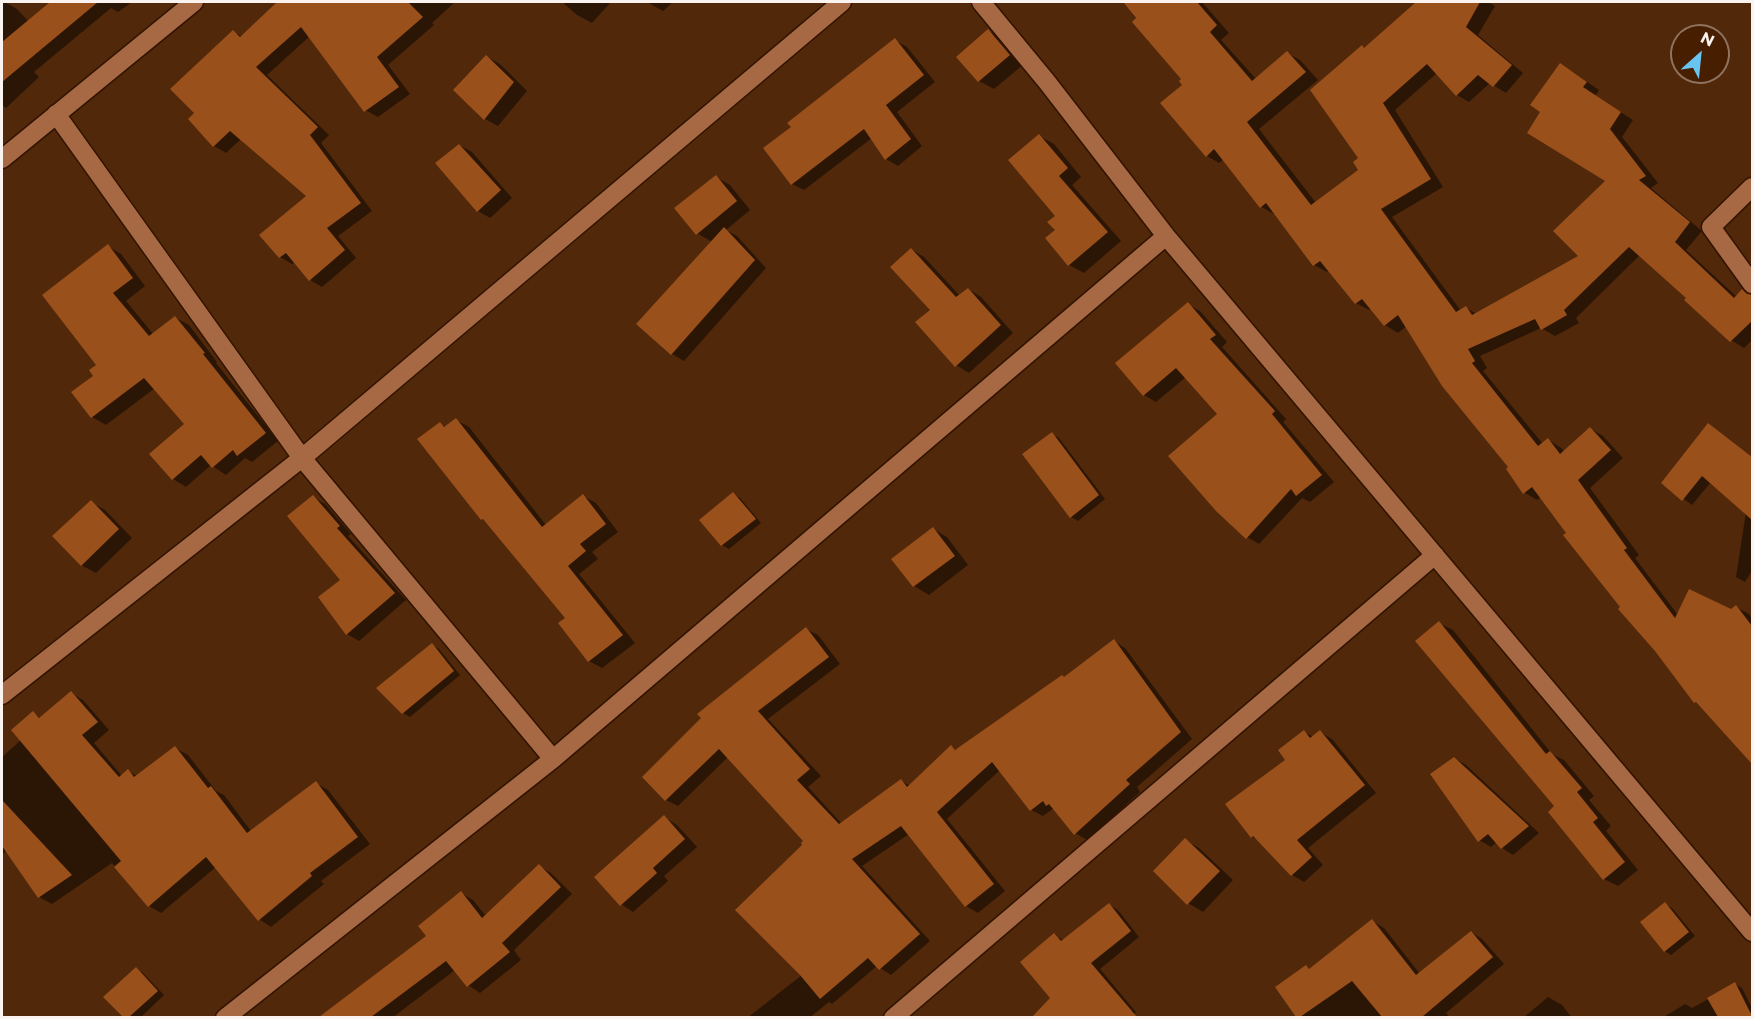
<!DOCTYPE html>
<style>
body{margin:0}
#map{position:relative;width:1754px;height:1019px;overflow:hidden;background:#52280a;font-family:Montserrat,sans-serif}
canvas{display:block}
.frame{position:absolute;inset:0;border:3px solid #faf3ef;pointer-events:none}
.north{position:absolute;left:1670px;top:24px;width:60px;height:60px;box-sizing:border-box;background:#471e00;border:2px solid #8f7360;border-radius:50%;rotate:27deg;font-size:16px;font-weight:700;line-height:24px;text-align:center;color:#faf3ef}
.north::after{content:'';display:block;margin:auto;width:21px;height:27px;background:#69c4f0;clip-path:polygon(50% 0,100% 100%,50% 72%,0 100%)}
</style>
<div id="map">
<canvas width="1754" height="1019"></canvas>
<div class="frame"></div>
<div class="north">N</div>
</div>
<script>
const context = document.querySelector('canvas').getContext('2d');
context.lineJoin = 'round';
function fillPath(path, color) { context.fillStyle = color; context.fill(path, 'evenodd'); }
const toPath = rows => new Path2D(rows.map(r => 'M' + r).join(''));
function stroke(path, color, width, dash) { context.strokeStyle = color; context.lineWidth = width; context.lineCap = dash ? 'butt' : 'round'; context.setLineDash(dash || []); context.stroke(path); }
const shadow = toPath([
 [5,2,17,9,28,21,52,2,132,2,118,12,111,8,34,72,39,77,6,108,2,105,2,4],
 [279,2,455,2,432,23,434,25,388,65,410,94,378,117,365,110,310,36,267,75,329,135,321,143,372,211,338,236,356,258,322,287,310,280,295,262,292,264,280,257,308,196,241,139,226,153,214,146,196,114,234,32,243,37],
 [562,2,611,2,592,23,577,15],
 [647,2,673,2,663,11],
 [1123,2,1202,2,1229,33,1221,40,1256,79,1287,53,1300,60,1318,80,1259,129,1316,203,1360,171,1366,49,1418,2,1488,2,1495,6,1478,35,1523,73,1506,93,1490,83,1469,102,1457,95,1437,73,1395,110,1443,187,1392,217,1461,311,1466,308,1477,314,1580,256,1607,180,1573,72,1599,90,1595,96,1633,120,1622,137,1658,183,1651,188,1702,231,1686,250,1737,297,1741,293,1752,300,1752,340,1744,348,1731,340,1688,298,1640,255,1576,318,1579,323,1555,336,1541,328,1480,356,1487,368,1483,371,1543,444,1549,440,1561,448,1565,452,1591,429,1603,436,1623,458,1590,488,1639,555,1635,558,1678,615,1731,611,1736,607,1749,614,1752,619,1752,760,1701,705,1695,702,1622,607,1541,497,1537,500,1524,492,1510,468,1407,326,1398,333,1385,325,1371,308,1369,310,1356,303,1329,270,1327,272,1314,265,1275,213,1274,214,1261,207,1224,159,1219,163,1207,156,1183,79],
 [989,31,1003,39,1024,64,994,89,979,81],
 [895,40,907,47,935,82,897,112,922,146,898,166,886,159,872,138,804,190,792,184],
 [487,57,500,64,527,91,498,126,485,119],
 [1039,136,1054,144,1081,177,1072,185,1121,241,1084,273,1069,265,1057,230,1057,216],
 [459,145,472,152,512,198,490,218,478,211],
 [716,177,730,185,750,210,726,230,737,236,766,268,684,361,672,354,712,242,697,233],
 [108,246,121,254,145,286,126,301,154,335,176,318,189,325,217,362,216,363,278,441,252,462,245,458,226,475,211,465,186,487,173,479,187,424,155,388,106,425,92,417,74,393,95,376,98,365],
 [911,249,924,257,960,296,968,289,981,297,1013,333,969,373,956,365,932,310],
 [1188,304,1200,311,1227,342,1222,347,1286,419,1283,422,1334,482,1310,502,1302,498,1259,544,1247,537,1219,415,1186,377,1156,402,1144,395],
 [456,420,469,427,546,525,583,496,596,503,618,532,592,552,598,559,579,574,635,643,602,668,589,661,567,618,487,522,482,519,440,424,446,427],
 [1709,425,1752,457,1752,571,1745,582,1736,577,1746,512,1711,482,1692,505,1663,483],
 [1052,434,1059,438,1105,499,1078,521,1071,517],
 [733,494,740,498,761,523,729,549,722,545,701,520],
 [313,497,325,504,351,534,348,536,406,600,359,641,347,634,342,581],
 [91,502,105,510,132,538,96,573,81,565],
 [933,529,947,537,968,565,929,595,914,586,893,559],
 [1439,623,1453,630,1552,754,1564,760,1594,796,1589,800,1611,826,1606,831,1638,870,1618,886,1604,879,1556,806],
 [806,629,818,635,840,664,768,719,821,776,808,787,842,824,901,781,910,786,951,747,957,750,1065,678,1114,641,1125,648,1192,739,1137,787,1140,792,1087,840,1075,833,1054,808,1043,816,1031,810,1000,770,947,819,1005,891,978,913,966,906,909,834,862,866,930,941,891,975,877,966,832,1004,829,1002,809,1018,747,1018,802,975,805,841,728,757,678,806,666,800],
 [432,645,439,649,460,675,410,717,403,713],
 [71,693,83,700,109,730,94,743,122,776,128,771,137,776,175,748,188,755,216,791,224,795,251,831,316,783,328,790,370,844,321,881,324,884,271,927,259,919,216,867,161,913,149,906,112,863,52,904,39,897,6,851,2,855,2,757,21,740,33,713,41,718],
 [1304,732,1314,737,1320,732,1332,739,1376,793,1308,848,1323,865,1304,882,1292,875,1261,842,1252,837,1287,760],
 [1454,758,1466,765,1539,833,1513,855,1502,848,1497,842,1491,847,1479,840],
 [664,817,677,825,697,847,664,876,668,881,633,912,621,904],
 [1185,840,1199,848,1233,880,1203,912,1188,903],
 [539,866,551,873,572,894,514,950,521,960,480,993,468,985,455,970,392,1018,331,1018,328,1012,428,937,461,893,473,900,486,916],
 [1665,904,1672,908,1695,936,1671,955,1665,951],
 [1109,905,1118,910,1139,937,1100,969,1136,1012,1130,1018,1034,1018,1052,999,1054,935,1065,941],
 [1372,921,1384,928,1420,974,1471,932,1482,939,1504,964,1446,1013,1450,1018,1408,1018,1398,1006,1383,1018,1298,1018,1277,987,1306,967,1310,969],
 [136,969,143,973,164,995,140,1018,125,1018,106,997],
 [1735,984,1742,988,1752,1008,1752,1018,1662,1018,1685,1004,1692,1008],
 [1548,997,1562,1005,1572,1018,1523,1018]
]);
const building = toPath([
 [50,2,98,2,2,82,2,42],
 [277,2,408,2,423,17,377,57,399,87,364,112,301,27,256,67,318,127,310,135,361,203,327,228,345,250,309,281,286,253,279,258,259,235,306,196,230,131,213,147,188,119,194,113,170,89,233,30,240,37],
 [1123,2,1197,2,1217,25,1210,32,1252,81,1287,51,1306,72,1247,122,1311,205,1358,170,1353,162,1358,158,1310,90,1362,45,1364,48,1416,2,1480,2,1466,27,1512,65,1493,87,1478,75,1456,96,1427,64,1383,103,1431,179,1381,209,1456,312,1466,306,1472,315,1578,256,1553,231,1605,181,1527,133,1540,112,1530,105,1560,63,1587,82,1583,87,1621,112,1610,129,1646,176,1639,180,1690,222,1675,242,1734,298,1742,289,1747,294,1752,295,1752,321,1730,342,1684,300,1686,298,1629,247,1564,310,1567,315,1541,330,1535,319,1468,349,1475,361,1472,363,1538,446,1548,438,1560,454,1590,427,1611,450,1578,480,1627,548,1624,550,1675,618,1689,589,1731,609,1736,605,1752,626,1752,764,1696,702,1694,703,1655,651,1618,609,1620,607,1563,535,1566,533,1532,487,1523,494,1506,469,1508,467,1442,386,1398,315,1384,326,1362,299,1355,304,1320,261,1313,266,1266,203,1260,208,1214,149,1206,157,1160,103,1182,85,1179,81,1181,79,1132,22,1136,18],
 [988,29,1010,55,978,82,956,57],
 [895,38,924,75,886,105,911,139,885,160,864,129,791,185,763,148,791,127,787,123],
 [486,55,514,82,484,120,453,90],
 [1039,134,1068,168,1059,176,1108,232,1068,266,1045,238,1055,230,1047,222,1055,216,1008,160],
 [459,144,501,190,477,212,435,163],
 [716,175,737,201,696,235,674,208],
 [724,227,755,260,671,355,636,324],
 [108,244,133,278,113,293,149,336,175,316,205,353,203,354,266,433,237,456,233,450,212,468,201,455,172,480,149,454,184,424,144,378,91,418,71,392,93,376,89,370,96,365,42,295],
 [911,248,956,297,968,288,1001,325,955,367,915,322,930,310,890,267],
 [1188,302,1216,335,1210,339,1275,411,1272,414,1322,475,1296,496,1291,489,1246,539,1216,511,1168,456,1217,414,1176,368,1143,396,1115,363],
 [456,418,542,527,583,494,606,524,580,544,586,551,568,566,623,635,588,662,558,623,565,618,483,519,481,520,417,439,440,422,444,427],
 [1708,423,1752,457,1752,520,1702,476,1682,501,1661,483],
 [1052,432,1099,495,1070,518,1022,454],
 [733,492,756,519,721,546,699,520],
 [313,495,340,526,337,528,395,593,346,635,318,597,340,580,287,516],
 [91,500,119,529,81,566,52,536],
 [933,527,955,556,913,587,891,559],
 [1439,621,1546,754,1550,751,1582,788,1577,792,1598,818,1593,822,1625,862,1603,880,1548,812,1554,806,1415,641],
 [806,627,829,657,758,711,810,769,797,780,839,824,901,779,907,787,951,745,955,750,1062,675,1064,677,1114,639,1181,732,1126,780,1130,784,1074,835,1049,804,1046,806,1043,801,1030,811,992,762,937,812,994,884,965,907,901,826,852,859,920,934,879,970,868,958,820,999,800,975,735,910,802,845,801,843,803,841,719,749,665,801,642,777,701,718,697,714],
 [432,643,454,671,402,714,376,688],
 [71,691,98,722,82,735,119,777,128,769,134,777,175,746,208,788,211,786,247,833,316,781,358,837,310,873,312,876,258,921,206,857,148,907,114,867,121,861,11,730,33,711,39,718],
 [1304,730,1310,738,1320,730,1365,785,1297,840,1312,857,1291,876,1253,836,1251,838,1225,804,1285,760,1278,750],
 [1454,757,1529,826,1501,849,1488,834,1478,842,1430,774],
 [2,800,72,875,38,898,2,846],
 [664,815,685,839,653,868,657,873,620,906,594,877],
 [1185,838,1220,871,1187,905,1153,871],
 [539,864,561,887,502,943,510,952,467,987,446,961,371,1017,319,1017,426,936,418,926,461,891,482,918],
 [1665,902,1689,932,1664,952,1640,922],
 [1109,903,1131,931,1091,963,1137,1017,1032,1017,1050,998,1020,962,1054,933,1061,941],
 [1372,919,1416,975,1471,931,1493,957,1422,1017,1382,1017,1352,981,1300,1017,1296,1017,1275,987,1306,965,1309,969],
 [136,967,158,991,129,1017,123,1017,103,997],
 [1735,982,1752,1016,1752,1017,1718,1017,1707,998]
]);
const street = toPath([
 [981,2,1047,82,1166,236,1752,932],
 [56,114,302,458,553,759,1166,236],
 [2,159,194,2],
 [1752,187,1711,227,1752,284],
 [2,695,302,458,842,2],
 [225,1018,553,759],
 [893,1018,1435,555]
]);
fillPath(shadow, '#0007');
fillPath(building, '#9a501b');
stroke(street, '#301301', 21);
stroke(street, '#a66944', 18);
</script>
